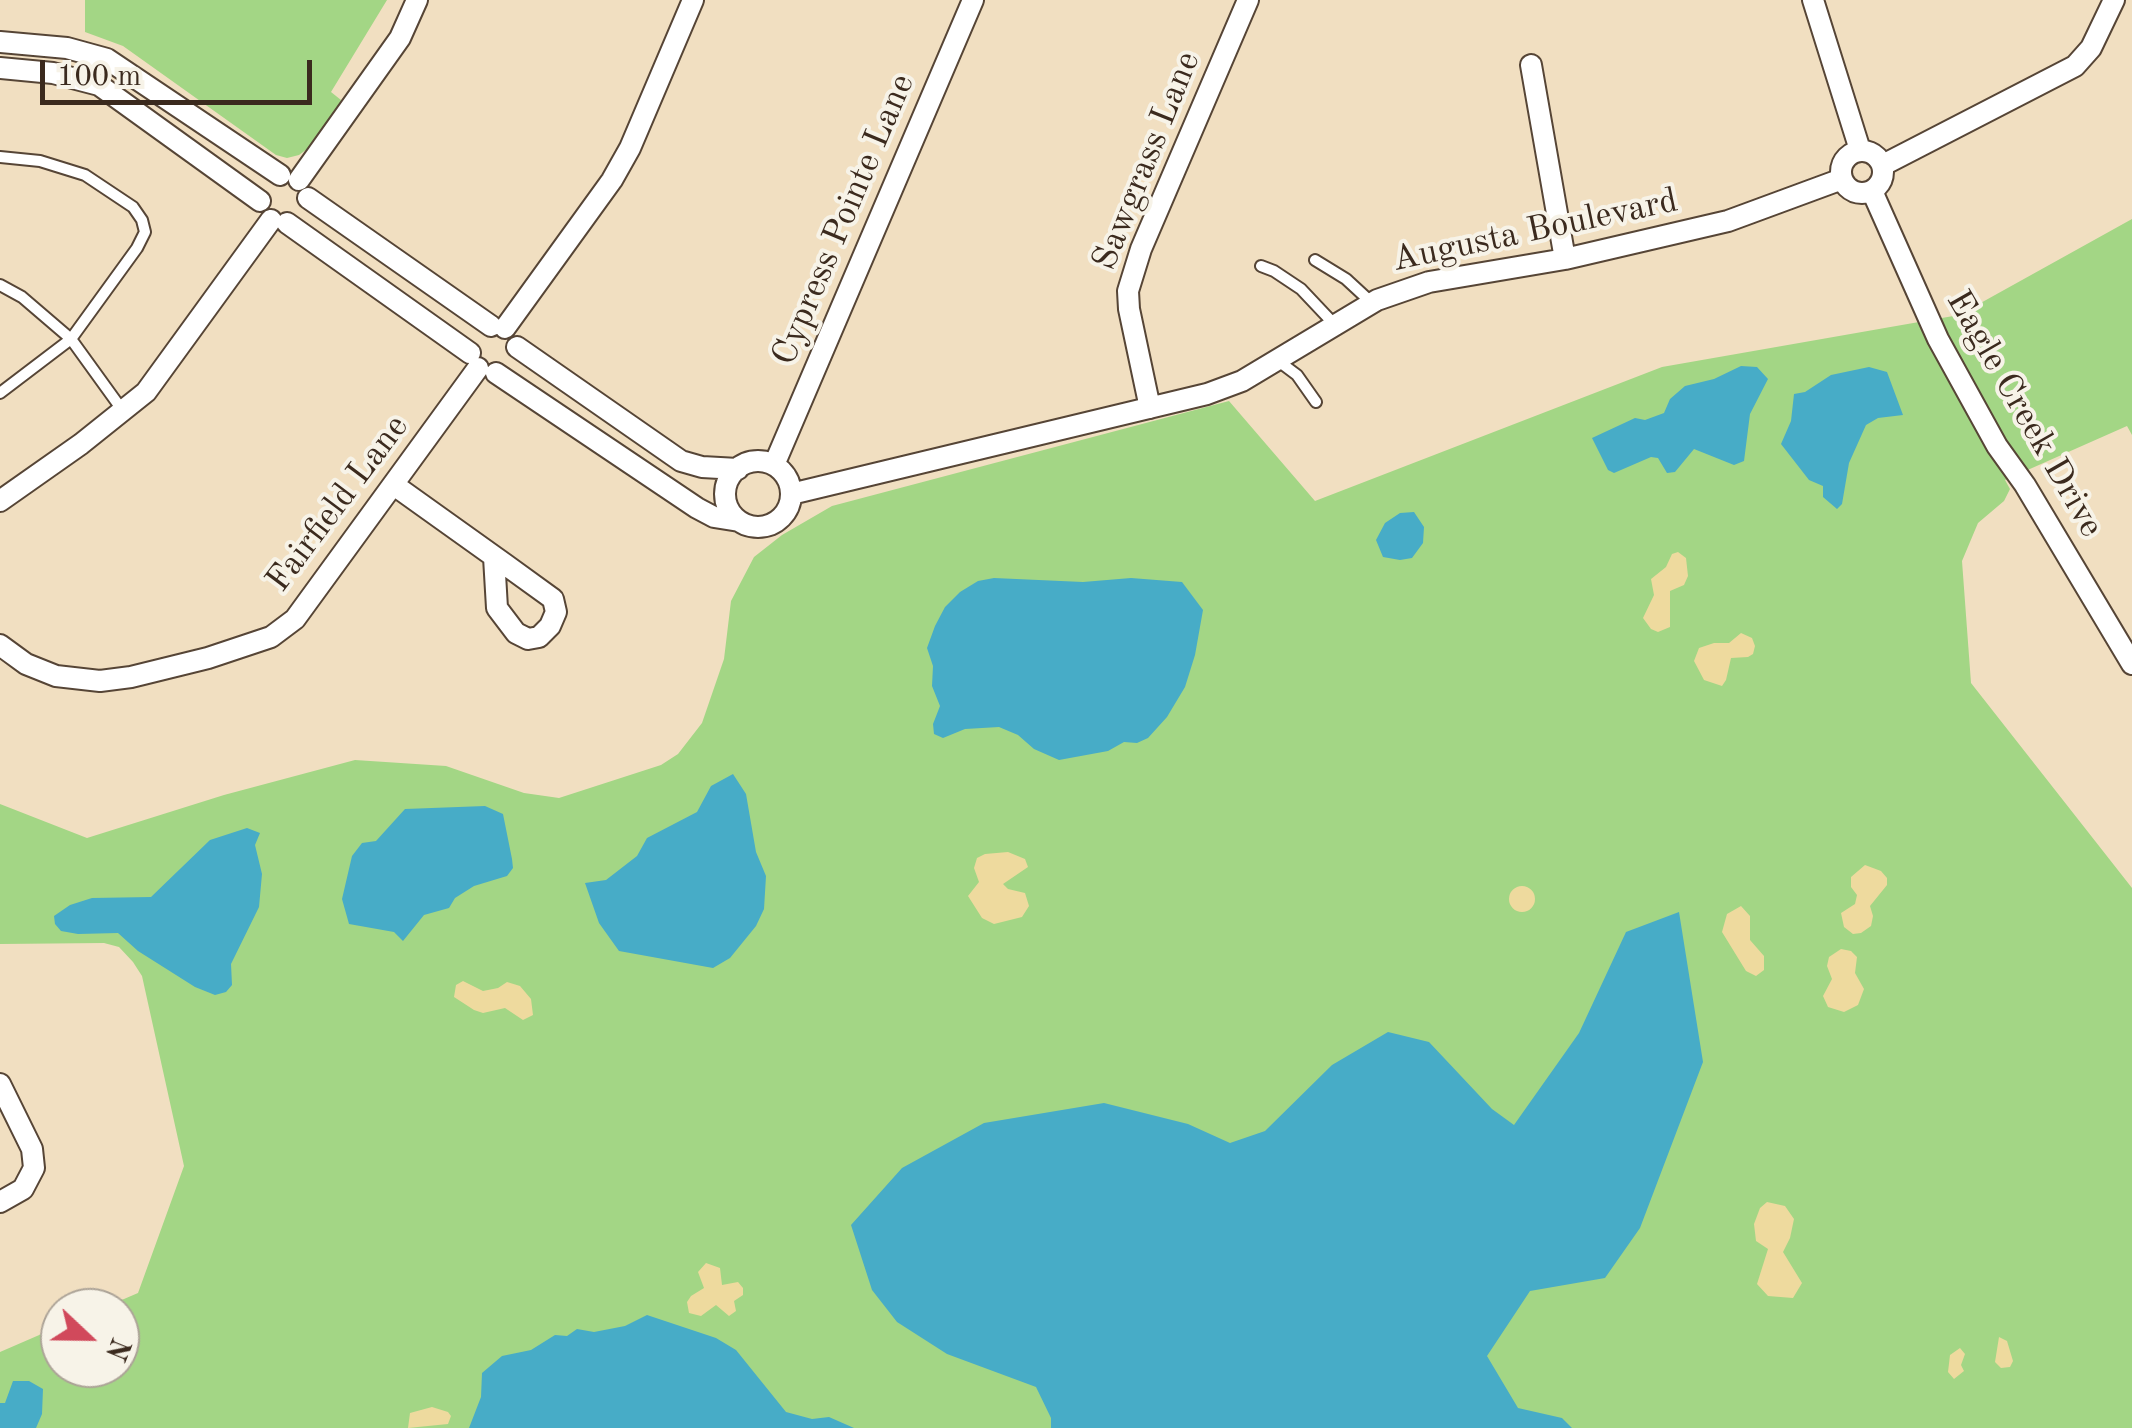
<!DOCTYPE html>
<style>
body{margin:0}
#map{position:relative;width:2132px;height:1428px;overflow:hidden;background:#f1dfc1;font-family:"Old Standard TT",serif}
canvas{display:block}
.north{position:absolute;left:40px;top:1288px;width:100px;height:100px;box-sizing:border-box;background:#f7f3e8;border:2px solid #aca397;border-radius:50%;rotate:112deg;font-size:28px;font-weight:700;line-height:40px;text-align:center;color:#3b2a1e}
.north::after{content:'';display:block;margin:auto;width:35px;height:45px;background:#d1495b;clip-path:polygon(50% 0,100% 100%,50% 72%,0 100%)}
.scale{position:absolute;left:40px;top:60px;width:272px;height:45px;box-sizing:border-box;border:5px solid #3b2a1e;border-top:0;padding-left:12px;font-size:30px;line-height:35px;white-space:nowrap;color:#3b2a1e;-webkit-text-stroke:8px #f7f3e8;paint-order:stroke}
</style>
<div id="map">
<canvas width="2132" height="1428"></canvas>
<div class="north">N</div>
<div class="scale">100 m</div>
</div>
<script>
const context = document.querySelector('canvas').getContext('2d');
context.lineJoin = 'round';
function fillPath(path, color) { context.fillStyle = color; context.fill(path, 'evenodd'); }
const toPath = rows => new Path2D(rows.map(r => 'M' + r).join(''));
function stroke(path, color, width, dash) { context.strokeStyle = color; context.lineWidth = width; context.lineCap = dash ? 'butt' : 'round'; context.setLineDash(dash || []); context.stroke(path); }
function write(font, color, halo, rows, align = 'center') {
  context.font = font + ' "Old Standard TT",serif'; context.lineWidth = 8; context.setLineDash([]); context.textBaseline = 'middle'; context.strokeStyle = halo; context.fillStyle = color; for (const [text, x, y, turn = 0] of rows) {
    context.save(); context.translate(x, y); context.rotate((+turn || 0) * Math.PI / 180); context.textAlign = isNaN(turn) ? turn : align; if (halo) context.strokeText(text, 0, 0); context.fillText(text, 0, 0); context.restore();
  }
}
const green = toPath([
 [85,0,387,0,331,92,341,100,338,110,314,144,299,155,287,158,276,155,123,46,85,32],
 [2132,219,2132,435,2127,426,2005,480,2010,489,2004,501,1978,523,1962,561,1971,683,2132,888,2132,1428,0,1428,0,1352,60,1326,60,1368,120,1368,120,1308,103,1308,138,1293,184,1166,142,976,133,962,119,947,104,943,0,944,0,804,87,838,224,795,355,760,446,766,524,793,559,798,661,765,678,754,702,723,724,659,731,601,754,557,782,535,832,506,1229,401,1315,501,1662,367,1959,315]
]);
const sand = toPath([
 [1678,552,1686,558,1688,576,1684,585,1670,591,1670,627,1658,632,1651,629,1643,618,1654,595,1651,579,1666,567,1672,554],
 [1741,633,1752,638,1755,646,1753,654,1748,657,1731,658,1726,680,1722,686,1704,680,1694,661,1699,648,1714,643,1729,643],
 [1008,852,1025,859,1028,867,1003,884,1008,889,1025,893,1029,906,1022,917,994,924,982,918,968,896,979,882,974,868,977,858,985,854],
 [1865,865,1881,871,1887,878,1887,885,1870,906,1873,916,1871,926,1861,933,1853,934,1844,927,1841,913,1855,904,1857,895,1851,887,1851,877],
 '1509 899a13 13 0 1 1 26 0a13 13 0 1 1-26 0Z',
 [1741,906,1750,916,1750,940,1764,956,1764,970,1756,976,1746,971,1722,932,1727,914],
 [1841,949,1851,951,1857,957,1855,973,1864,989,1858,1005,1844,1012,1828,1007,1823,996,1832,979,1827,966,1829,957],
 [463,981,483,991,498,988,507,982,520,986,531,999,533,1015,523,1020,505,1008,483,1013,474,1010,454,997,456,985],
 [1767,1202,1785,1206,1794,1219,1790,1238,1783,1252,1802,1283,1793,1298,1768,1296,1757,1284,1768,1249,1756,1241,1754,1224,1760,1208],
 [706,1263,720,1268,722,1285,738,1282,743,1288,743,1295,734,1301,736,1311,729,1316,716,1305,701,1316,689,1313,687,1302,691,1296,704,1288,698,1272],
 [1999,1337,2007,1341,2013,1361,2010,1367,2001,1368,1995,1362],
 [1960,1348,1965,1354,1961,1365,1964,1371,1954,1379,1948,1372,1950,1355],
 [432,1407,448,1412,451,1416,448,1424,408,1428,410,1413]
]);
const water = toPath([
 [1741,366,1757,367,1768,379,1750,414,1744,461,1734,465,1694,449,1675,472,1667,473,1658,458,1651,457,1614,473,1608,470,1592,438,1635,418,1645,420,1664,413,1670,399,1685,386,1714,379],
 [1869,367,1887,372,1903,415,1878,418,1866,425,1849,463,1842,504,1837,509,1823,497,1823,486,1809,480,1781,444,1791,421,1794,394,1805,392,1831,375],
 [1414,512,1424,527,1423,543,1412,558,1400,560,1383,557,1376,540,1385,523,1400,513],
 [994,578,1083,582,1131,578,1182,582,1203,610,1195,655,1185,687,1167,717,1148,738,1137,743,1124,742,1108,751,1059,760,1034,749,1018,735,999,727,965,729,943,738,934,734,933,724,940,706,932,686,933,666,927,648,935,626,945,607,960,592,978,581],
 [733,774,746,794,756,852,766,876,764,909,756,926,730,958,713,968,619,951,599,923,585,883,606,880,637,856,647,838,697,812,711,786],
 [485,806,503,814,512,859,513,868,507,876,474,886,455,898,449,908,424,915,403,941,394,932,349,924,342,899,352,856,362,843,376,841,405,809],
 [247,828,260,833,255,845,262,874,259,907,231,964,232,985,226,992,215,995,195,987,138,951,118,933,78,934,61,931,55,924,54,916,70,905,92,898,151,897,210,840],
 [1679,912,1703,1062,1640,1228,1605,1278,1530,1291,1487,1356,1518,1408,1562,1418,1572,1428,1051,1428,1051,1418,1036,1387,947,1354,897,1322,872,1290,851,1225,902,1168,984,1123,1104,1103,1188,1124,1230,1143,1265,1131,1332,1065,1388,1032,1429,1042,1492,1109,1514,1125,1579,1033,1626,932],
 [647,1315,716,1338,736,1350,786,1412,812,1419,829,1417,854,1428,469,1428,481,1397,482,1373,502,1356,531,1350,555,1335,567,1336,577,1329,594,1332,625,1326],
 [13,1381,29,1381,43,1389,42,1414,36,1428,0,1428,0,1403,5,1403]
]);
const lane = toPath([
 [0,157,40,161,85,175,133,207,142,220,145,232,137,248,71,339,0,393],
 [1315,260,1346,279,1372,303],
 [1261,266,1274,271,1301,289,1335,325],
 [0,285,22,297,71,339,123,411],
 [1277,360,1297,375,1316,402]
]);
const street = toPath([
 [1813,0,1860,150],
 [0,42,67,48,107,59,280,175],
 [1531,65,1565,259],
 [0,68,53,73,99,85,260,201],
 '1841 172a21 21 0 1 1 42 0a21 21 0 1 1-42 0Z',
 [1883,165,2075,66,2091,48,2114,0],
 [299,180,400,38,417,0],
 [1872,191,1938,339,1997,446,2025,485,2132,664],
 [308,198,491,326],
 [287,223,470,353],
 [505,328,612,180,630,148,693,0],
 [517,347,681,461,702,467,738,469],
 [496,373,697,508,714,517,739,521],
 [1150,408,1129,309,1128,291,1141,249,1248,0],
 '725 494a33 33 0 1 1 66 0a33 33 0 1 1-66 0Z',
 [774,465,973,0],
 [394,485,506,565,553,599,556,612,550,626,539,637,528,639,516,633,497,608,494,557],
 [791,494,1207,394,1242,381,1377,300,1429,282,1565,259,1728,221,1842,179],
 [0,501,81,444,146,392,271,220],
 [0,645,26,664,56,676,100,681,131,677,208,658,271,637,295,619,478,368],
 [0,1084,32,1149,34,1168,23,1189,0,1202]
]);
const streetNames = [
 ["Sawgrass Lane",1147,161,-68],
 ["Cypress Pointe Lane",844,220,-67],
 ["Augusta Boulevard",1535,231,-12],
 ["Eagle Creek Drive",2024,414,60],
 ["Fairfield Lane",338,504,-53]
];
fillPath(green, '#a3d685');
fillPath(sand, '#eeda9e');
fillPath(water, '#47acc7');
stroke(lane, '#564536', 14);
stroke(street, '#564536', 24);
stroke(lane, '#fff', 10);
stroke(street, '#fff', 20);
write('35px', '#3b2a1e', '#f7f3e8', streetNames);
</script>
